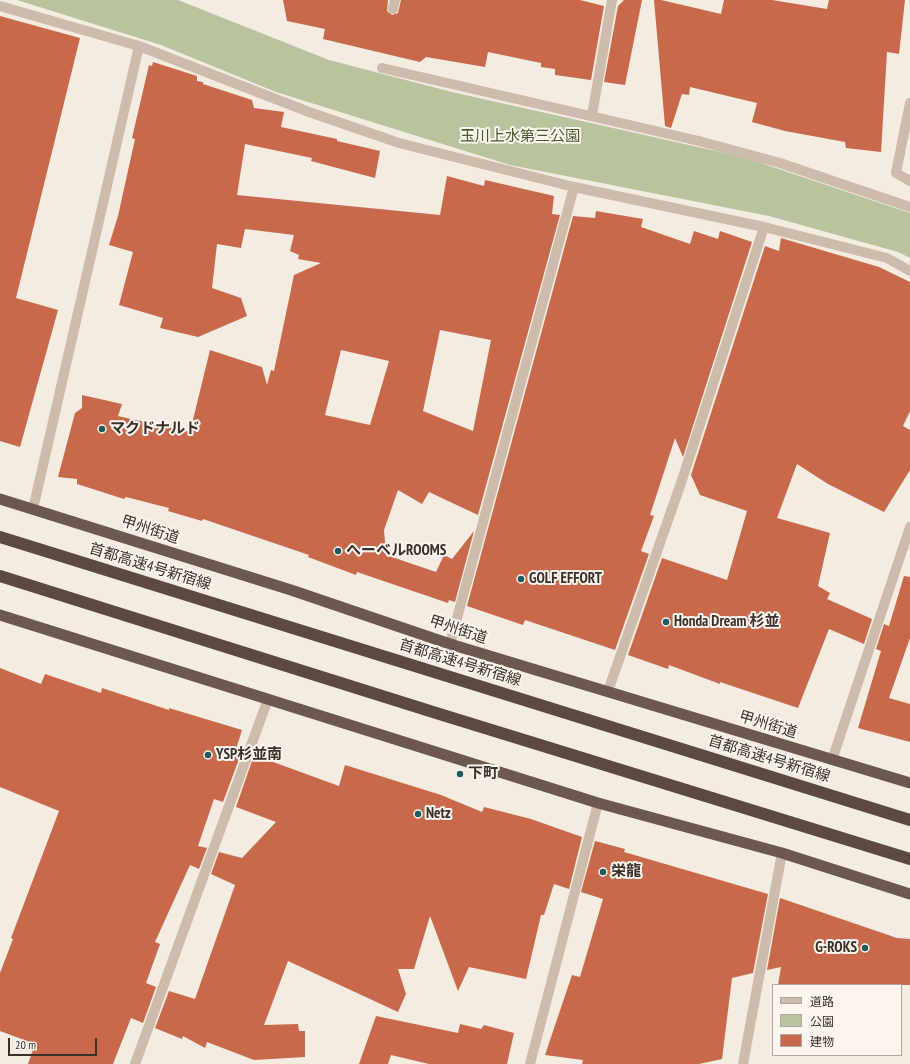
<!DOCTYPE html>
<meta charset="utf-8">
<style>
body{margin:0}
#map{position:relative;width:910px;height:1064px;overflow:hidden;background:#f4ebe1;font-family:"PT Sans Narrow","Noto Sans JP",sans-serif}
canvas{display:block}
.legend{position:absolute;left:772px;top:984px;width:130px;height:72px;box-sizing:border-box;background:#fbf5ee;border:1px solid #aea6a0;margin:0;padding:5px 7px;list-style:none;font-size:12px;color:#3b302b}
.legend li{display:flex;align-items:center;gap:8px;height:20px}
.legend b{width:20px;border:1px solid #aea6a0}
.scale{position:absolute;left:8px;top:1038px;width:89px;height:18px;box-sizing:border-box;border:2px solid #3b302b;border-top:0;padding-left:5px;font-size:12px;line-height:14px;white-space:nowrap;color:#3b302b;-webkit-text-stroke:3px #fbf5ee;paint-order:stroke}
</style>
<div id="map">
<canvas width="910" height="1064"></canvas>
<ul class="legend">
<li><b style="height:5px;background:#cdbbac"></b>道路</li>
<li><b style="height:11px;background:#b8c4a0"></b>公園</li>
<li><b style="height:11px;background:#c8694b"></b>建物</li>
</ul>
<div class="scale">20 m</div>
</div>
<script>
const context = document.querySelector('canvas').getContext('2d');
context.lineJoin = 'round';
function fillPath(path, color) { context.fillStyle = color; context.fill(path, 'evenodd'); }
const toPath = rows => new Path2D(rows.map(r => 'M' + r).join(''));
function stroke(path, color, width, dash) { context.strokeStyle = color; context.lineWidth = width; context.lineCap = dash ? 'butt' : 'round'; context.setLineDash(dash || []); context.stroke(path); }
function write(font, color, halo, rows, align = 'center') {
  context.font = font + ' "PT Sans Narrow","Noto Sans JP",sans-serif'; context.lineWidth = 4; context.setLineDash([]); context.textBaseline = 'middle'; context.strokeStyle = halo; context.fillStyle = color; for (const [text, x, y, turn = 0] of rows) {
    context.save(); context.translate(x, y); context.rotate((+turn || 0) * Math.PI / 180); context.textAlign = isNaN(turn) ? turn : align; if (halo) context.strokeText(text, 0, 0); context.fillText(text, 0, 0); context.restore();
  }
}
const green = toPath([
 [17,0,178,0,329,60,452,92,743,157,910,213,910,258,898,252,769,216,510,165,276,92,161,45]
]);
const building = toPath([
 [283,0,388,0,387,11,392,15,398,13,401,0,580,0,604,6,591,80,555,75,555,69,541,67,541,63,488,52,485,67,426,57,420,62,323,39,325,29,287,21],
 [624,0,642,0,625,85,604,82,618,6],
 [654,0,661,0,721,14,724,0,772,0,827,9,829,0,905,0,899,54,887,52,881,152,846,148,845,142,785,131,752,122,757,103,690,87,689,95,682,94,671,128,665,126],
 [0,16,80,38,16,298,58,310,20,447,0,441],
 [153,62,197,76,197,81,203,82,203,84,252,100,254,108,284,112,281,127,337,139,337,141,380,151,375,178,311,161,312,158,245,144,237,195,440,215,447,176,484,186,485,180,554,196,552,214,560,215,478,515,429,492,422,504,398,490,384,530,386,555,436,572,444,555,452,559,474,531,455,602,449,600,448,603,357,572,356,575,308,557,309,555,203,519,202,521,168,511,169,508,126,497,124,499,77,484,77,479,58,477,75,413,82,408,82,395,122,404,118,416,190,432,210,350,262,367,267,385,271,370,274,371,294,275,321,263,298,259,299,255,290,251,294,235,245,229,241,248,217,244,212,288,241,298,247,316,198,337,160,328,163,318,119,305,133,252,109,245,118,216,135,139,132,138,149,65,152,66],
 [440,330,491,340,473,431,423,411],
 [341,350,389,361,370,425,325,415],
 [596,211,643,219,641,227,690,244,694,231,718,239,720,231,752,242,683,457,675,438,650,515,654,516,641,551,649,554,615,650,525,620,523,625,467,606,573,216,595,218],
 [781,238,879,267,910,282,910,411,903,426,910,430,910,470,884,512,828,484,797,464,777,518,830,533,818,586,830,593,827,599,872,619,864,644,829,629,798,708,720,682,720,684,669,665,668,669,628,655,662,558,727,580,747,511,700,495,691,475,765,246,779,251],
 [904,576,910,577,910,638,889,698,910,704,910,742,858,728,881,651,876,649,884,624,889,626],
 [0,668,41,684,45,674,101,693,102,688,169,710,169,708,242,730,236,749,242,751,223,802,214,799,198,846,207,848,199,869,190,865,155,942,160,944,146,983,156,987,143,1023,131,1018,113,1064,28,1064,35,1044,0,1031,0,973,13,939,11,938,59,811,0,787],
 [254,755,339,786,345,765,441,795,482,812,484,807,531,819,582,837,569,889,554,884,544,915,541,915,526,979,469,967,458,991,430,916,414,969,398,969,406,994,398,1012,288,961,264,1025,298,1024,299,1031,305,1031,305,1057,254,1060,207,1042,205,1048,183,1036,182,1039,155,1028,169,991,195,999,235,885,211,874,219,852,242,858,276,822,236,807],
 [595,841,625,849,624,852,768,894,753,973,732,978,722,1059,699,1064,582,1064,583,1060,545,1055,572,975,580,977,603,899,581,892],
 [780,898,897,938,910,939,910,985,778,985,781,967,767,970],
 [376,1016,458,1033,460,1024,481,1029,484,1025,514,1033,507,1064,429,1064,391,1055,388,1064,359,1064]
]);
const minor = toPath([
 [0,6,139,46,309,112,399,143,574,187,764,227,887,258,910,271],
 [393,9,395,0],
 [382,68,699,141,780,163,910,207],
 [910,103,896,173,910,181],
 [592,115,612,0],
 [33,509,139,46],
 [450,644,574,187],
 [608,691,681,483,764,227],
 [832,760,910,527],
 [135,1064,268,699],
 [530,1064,598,803],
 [743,1064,782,853]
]);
const trunk = toPath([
 [0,499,291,590,450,644,910,783],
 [0,615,598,803,782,853,910,894]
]);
const motorway = toPath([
 [0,537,910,820],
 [0,576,433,712,910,859]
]);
const markers = [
 [102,429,4,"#1f5a5e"],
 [338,551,4,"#1f5a5e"],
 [521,579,4,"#1f5a5e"],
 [666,622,4,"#1f5a5e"],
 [208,755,4,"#1f5a5e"],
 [460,774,4,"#1f5a5e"],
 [418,814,4,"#1f5a5e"],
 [603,872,4,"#1f5a5e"],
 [865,948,4,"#1f5a5e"]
];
const parkNames = [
 ["玉川上水第三公園",520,137]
];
const poiNames = [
 ["マクドナルド",110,429],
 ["へーベルROOMS",346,551],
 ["GOLF EFFORT",529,579],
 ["Honda Dream 杉並",674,622],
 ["YSP杉並南",216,755],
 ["下町",468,774],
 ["Netz",426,814],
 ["栄龍",611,872],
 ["G-ROKS",857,948,"right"]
];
const streetNames = [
 ["甲州街道",150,530,18],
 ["首都高速4号新宿線",150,567,17],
 ["甲州街道",458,630,18],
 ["首都高速4号新宿線",460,663,17],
 ["甲州街道",768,725,17],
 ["首都高速4号新宿線",769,759,17]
];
fillPath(green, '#b8c4a0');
fillPath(building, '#c8694b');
stroke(minor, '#cdbbac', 10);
stroke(trunk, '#6c584f', 11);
stroke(motorway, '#5c4a42', 12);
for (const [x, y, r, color] of markers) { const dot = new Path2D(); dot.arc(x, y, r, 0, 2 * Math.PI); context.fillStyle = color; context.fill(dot); stroke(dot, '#fbf5ee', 1.5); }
write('15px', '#4a5a2e', '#fbf5ee', parkNames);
write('bold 15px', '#3b302b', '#fbf5ee', poiNames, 'left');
write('15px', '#3b302b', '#fbf5ee', streetNames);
</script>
